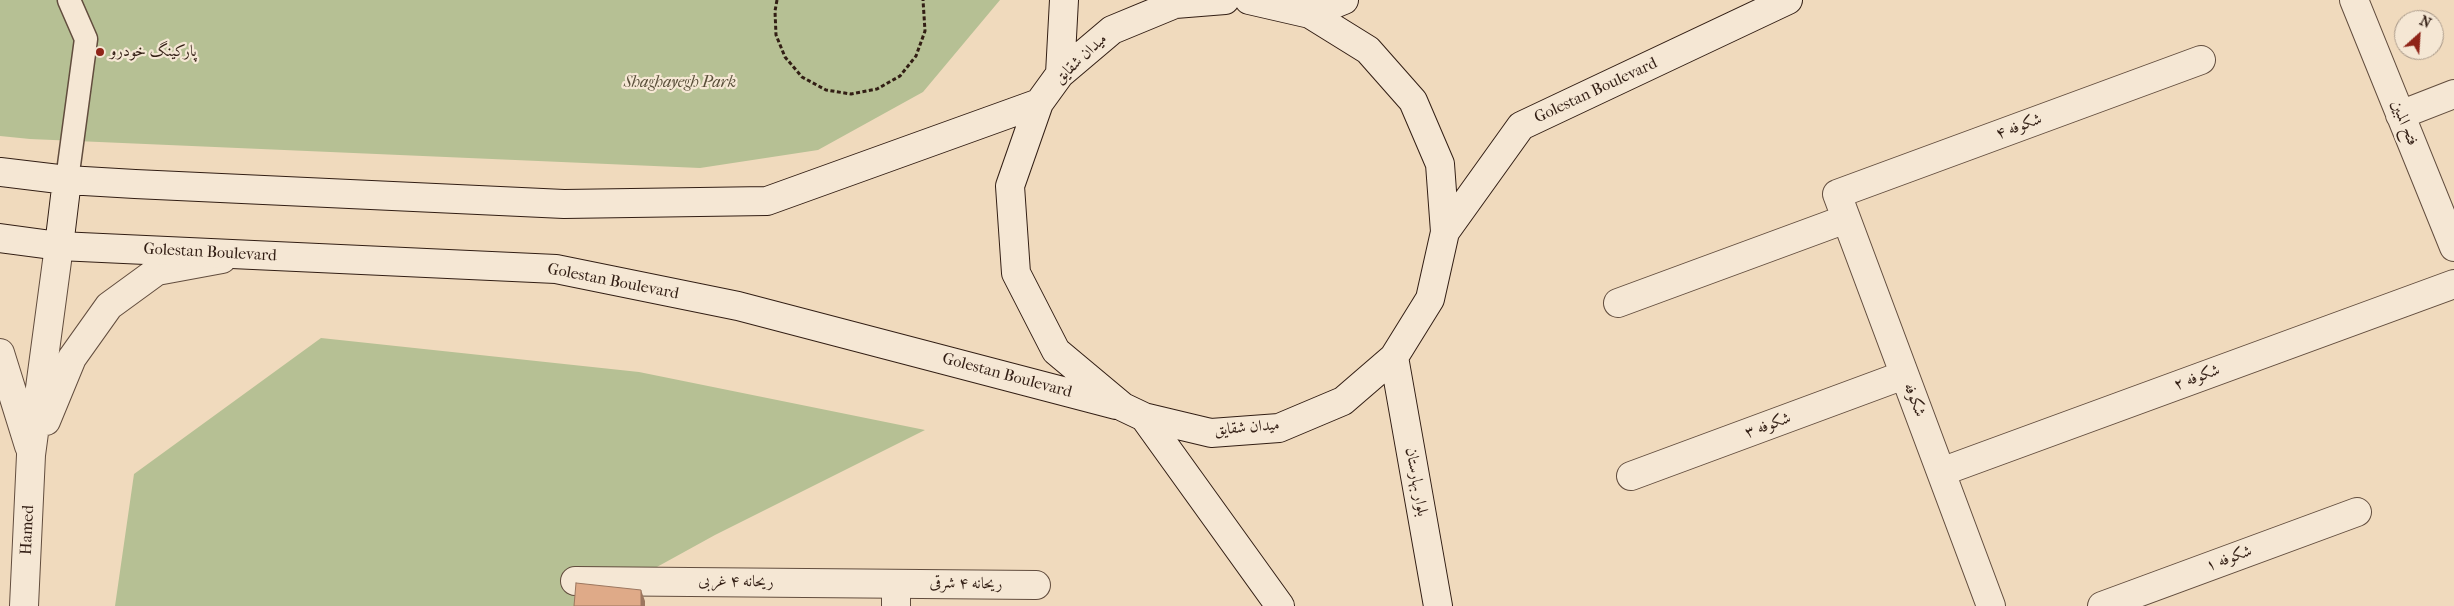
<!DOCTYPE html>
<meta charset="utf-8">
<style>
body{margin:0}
#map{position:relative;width:2454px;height:606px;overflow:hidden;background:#f0dabd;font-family:"IM FELL French Canon",serif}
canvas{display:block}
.north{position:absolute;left:2394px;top:10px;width:50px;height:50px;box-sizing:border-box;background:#f5e7d4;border:1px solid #a79787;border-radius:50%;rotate:26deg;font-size:14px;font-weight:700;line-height:20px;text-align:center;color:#321e14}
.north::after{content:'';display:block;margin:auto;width:18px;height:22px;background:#8f2418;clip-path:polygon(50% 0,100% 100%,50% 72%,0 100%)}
</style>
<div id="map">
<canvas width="2454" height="606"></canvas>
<div class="north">N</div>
</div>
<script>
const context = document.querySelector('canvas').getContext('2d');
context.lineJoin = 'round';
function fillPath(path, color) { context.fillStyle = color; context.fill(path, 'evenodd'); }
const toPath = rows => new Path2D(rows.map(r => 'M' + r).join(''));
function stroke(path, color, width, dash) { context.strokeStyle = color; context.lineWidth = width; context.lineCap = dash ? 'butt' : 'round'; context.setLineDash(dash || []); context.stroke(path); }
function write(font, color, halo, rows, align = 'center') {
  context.font = font + ' "IM FELL French Canon",Amiri,serif'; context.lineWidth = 4.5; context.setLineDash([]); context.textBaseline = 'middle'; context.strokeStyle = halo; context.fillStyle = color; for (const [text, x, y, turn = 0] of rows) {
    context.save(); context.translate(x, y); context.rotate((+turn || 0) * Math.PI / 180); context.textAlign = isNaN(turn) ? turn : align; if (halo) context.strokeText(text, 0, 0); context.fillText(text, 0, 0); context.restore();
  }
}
const green = toPath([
 [0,0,1000,0,923,92,818,150,700,168,30,139,0,136],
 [321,338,639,372,925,430,715,535,586,606,115,606,134,474]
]);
const path = toPath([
 [777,0,775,11,776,35,785,57,802,77,826,90,851,94,877,89,900,76,916,56,925,31,923,0]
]);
const service = toPath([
 [67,180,86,39,69,0]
]);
const minor = toPath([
 [2354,0,2454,247],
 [2400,115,2454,94],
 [1618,303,1846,219],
 [1941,472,2454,284],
 [1631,476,1904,375],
 [575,581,1036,585],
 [1991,606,1837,194,2201,60],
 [2102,606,2357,512]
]);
const tertiary = toPath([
 [0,353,29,446],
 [46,421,72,358,109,306,157,271,222,259],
 [24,606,31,455,59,246],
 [896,606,896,584]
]);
const secondary = toPath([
 [1225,0,1175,4,1112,30,1060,74,1039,103,1010,186,1016,273,1056,351,1123,407,1144,417,1211,433,1279,428,1343,401,1394,357,1430,299,1445,232,1440,164,1413,101,1368,50,1310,14,1249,0],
 [1310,14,1344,0],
 [1060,74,1064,0],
 [0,172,67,180,135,184,564,204,767,201,1039,103],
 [1445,232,1521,126,1788,0],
 [0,238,59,246,556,269,738,306,1116,405],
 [59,246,67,180],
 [1394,357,1438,606],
 [1144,417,1280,606]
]);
const shadedWall = toPath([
 [641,590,645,601,645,606,641,606]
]);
const building = toPath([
 [576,583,641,590,641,606,574,606,576,583]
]);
const markers = [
 [100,52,5,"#8f2418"]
];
const poiNames = [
 ["پارکینگ خودرو",110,52]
];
const streetNames = [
 ["میدان شقایق",1081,59,-43],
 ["Golestan Boulevard",1596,91,-25],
 ["فتح المبین",2404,123,68],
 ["شکوفه ۴",2019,127,-20],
 ["Golestan Boulevard",210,253,3],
 ["Golestan Boulevard",613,282,11],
 ["Golestan Boulevard",1007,376,15],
 ["شکوفه ۲",2197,378,-20],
 ["شکوفه",1914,400,69],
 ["شکوفه ۳",1768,426,-20],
 ["میدان شقایق",1247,428,-5],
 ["بلوار بهارستان",1416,482,80],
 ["Hamed",28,530,-87],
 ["شکوفه ۱",2229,559,-20],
 ["ریحانه ۴ غربی",736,582,1],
 ["ریحانه ۴ شرقی",966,584,1]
];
const parkNames = [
 ["Shaghayegh Park",680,83]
];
fillPath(green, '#b6c094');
stroke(service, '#624d3e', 25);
stroke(minor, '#624d3e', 30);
stroke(tertiary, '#624d3e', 30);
stroke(secondary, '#321e14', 30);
stroke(path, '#321e14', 3, [4, 2.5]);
stroke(service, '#f5e7d4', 22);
stroke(minor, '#f5e7d4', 28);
stroke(tertiary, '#f5e7d4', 28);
stroke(secondary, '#f5e7d4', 28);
fillPath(shadedWall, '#9c775f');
fillPath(building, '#dfaa88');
stroke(building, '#9c775f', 1);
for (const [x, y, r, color] of markers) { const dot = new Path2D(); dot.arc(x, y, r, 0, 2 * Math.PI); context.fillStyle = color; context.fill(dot); stroke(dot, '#f5e7d4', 2); }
write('16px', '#321e14', '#f5e7d4', poiNames, 'left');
write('16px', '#321e14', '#f5e7d4', streetNames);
write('italic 16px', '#5a4f3a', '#f5e7d4', parkNames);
</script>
